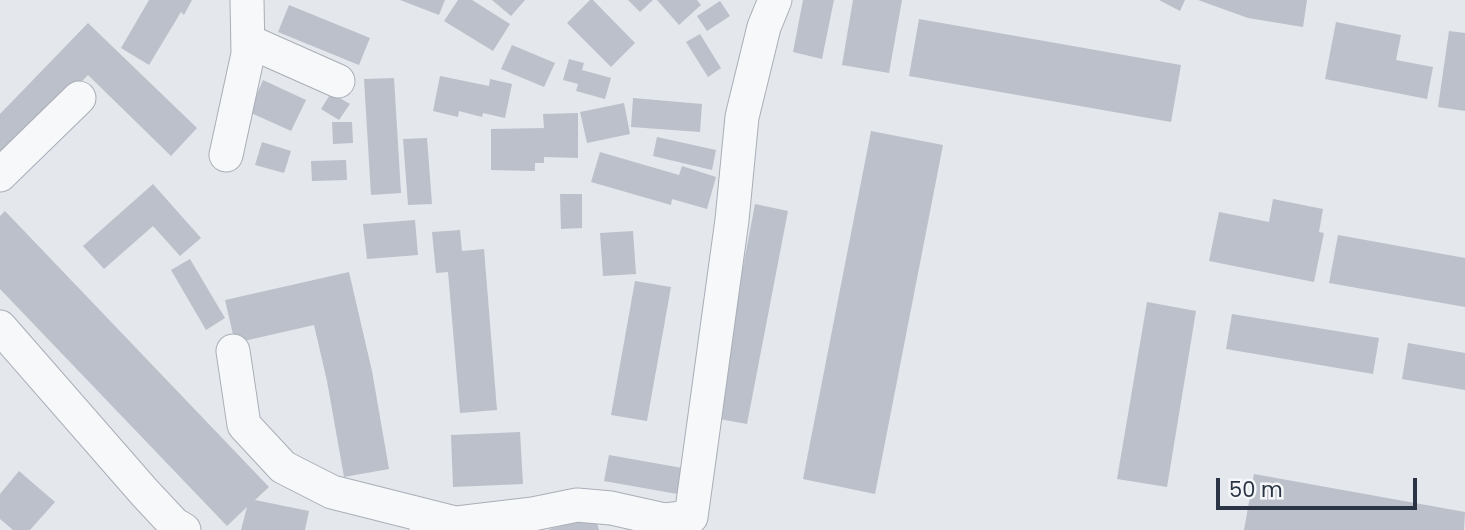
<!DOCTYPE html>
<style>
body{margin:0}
#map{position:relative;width:1465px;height:530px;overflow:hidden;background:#e4e7ec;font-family:Poppins,sans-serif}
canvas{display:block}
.scale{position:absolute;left:1216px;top:478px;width:201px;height:32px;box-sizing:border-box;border:4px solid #2b3445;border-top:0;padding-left:9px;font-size:21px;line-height:24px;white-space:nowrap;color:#2b3445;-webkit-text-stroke:5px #f4f6f9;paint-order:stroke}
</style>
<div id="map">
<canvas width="1465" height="530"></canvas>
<div class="scale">50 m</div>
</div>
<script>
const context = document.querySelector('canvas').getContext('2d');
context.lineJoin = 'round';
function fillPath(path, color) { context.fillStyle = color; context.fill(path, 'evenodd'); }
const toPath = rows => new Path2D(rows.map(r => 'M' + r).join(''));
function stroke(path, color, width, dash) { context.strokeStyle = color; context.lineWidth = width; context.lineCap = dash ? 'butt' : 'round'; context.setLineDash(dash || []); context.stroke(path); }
const building = toPath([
 [149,0,192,0,184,15,181,12,149,65,121,48],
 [400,0,445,0,439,15],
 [458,0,472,0,510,24,493,51,444,21],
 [492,0,525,0,511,16],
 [590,0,593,0,635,43,611,67,567,23],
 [628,0,653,0,640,12],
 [657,0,697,0,701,5,679,25],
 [803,0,834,0,822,59,793,52],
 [853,0,902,0,889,73,842,65],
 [1159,0,1185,0,1180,11],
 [1198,0,1307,0,1303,27,1248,18],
 [720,1,730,16,707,31,697,16],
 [289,5,370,38,359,65,278,32],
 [919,19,1181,65,1171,122,909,76],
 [1336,22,1401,35,1396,60,1433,67,1427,99,1325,79],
 [88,23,197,128,171,156,88,75,0,166,0,114],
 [1449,31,1465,33,1465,111,1438,107],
 [700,34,721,68,708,77,686,42],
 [512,45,555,63,544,87,501,69],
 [569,59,584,63,582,70,611,78,605,99,576,91,578,84,563,80],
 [440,76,489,86,490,79,512,84,505,118,483,113,482,117,459,111,458,117,433,111],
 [394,78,401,193,371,195,364,79],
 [263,80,306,100,291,131,249,112],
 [331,93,350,104,339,120,321,109],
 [633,98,702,104,700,132,631,127],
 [624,103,630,134,587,143,580,112],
 [578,113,578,158,544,157,544,163,535,163,535,171,491,170,491,129,544,128,543,114],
 [332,122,352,122,353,143,333,144],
 [871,131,943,145,875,494,803,479],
 [657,137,716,150,712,170,653,156],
 [427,138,432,204,408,205,403,139],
 [262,142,291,151,284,173,255,165],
 [600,152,679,175,682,166,716,177,707,209,672,199,671,205,591,182],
 [346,160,347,180,312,181,311,161],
 [153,184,201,238,180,256,153,226,104,269,83,246],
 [560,194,582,194,582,228,561,229],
 [1273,199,1323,209,1319,232,1324,233,1314,282,1209,261,1219,212,1269,222],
 [755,204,788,211,747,424,714,418],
 [5,211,269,487,255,500,309,511,305,530,241,530,247,507,227,526,0,289,0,216],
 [415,220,418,255,367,259,363,224],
 [460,230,462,251,484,249,497,410,460,413,448,272,436,273,432,232],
 [633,231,636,274,603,276,600,233],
 [1338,235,1465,258,1465,307,1329,283],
 [190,259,225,318,206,330,171,270],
 [349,272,372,371,389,469,344,477,327,381,314,325,235,343,225,300],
 [635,281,671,287,647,421,611,415],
 [1147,302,1196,311,1167,487,1117,479],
 [1232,314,1379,338,1373,374,1226,349],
 [1408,343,1465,353,1465,390,1402,379],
 [520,432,523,484,453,487,451,435],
 [609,455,688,469,683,495,604,481],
 [19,471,55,502,30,530,13,530,0,519,0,494],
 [1254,474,1465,512,1464,530,1244,530],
 [595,517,599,530,549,530,549,529]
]);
const minor = toPath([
 [248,41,338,81],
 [226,155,248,54,247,0],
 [0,175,79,98],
 [0,327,145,493,174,524,184,530],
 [233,351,244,425,283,467,332,492,455,523],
 [426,530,457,523,533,514,577,505,611,508,665,520,691,517,732,220,742,117,764,27,775,0]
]);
fillPath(building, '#bbc0ca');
stroke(minor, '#a9aeb7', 35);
stroke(minor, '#f7f8fa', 33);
</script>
